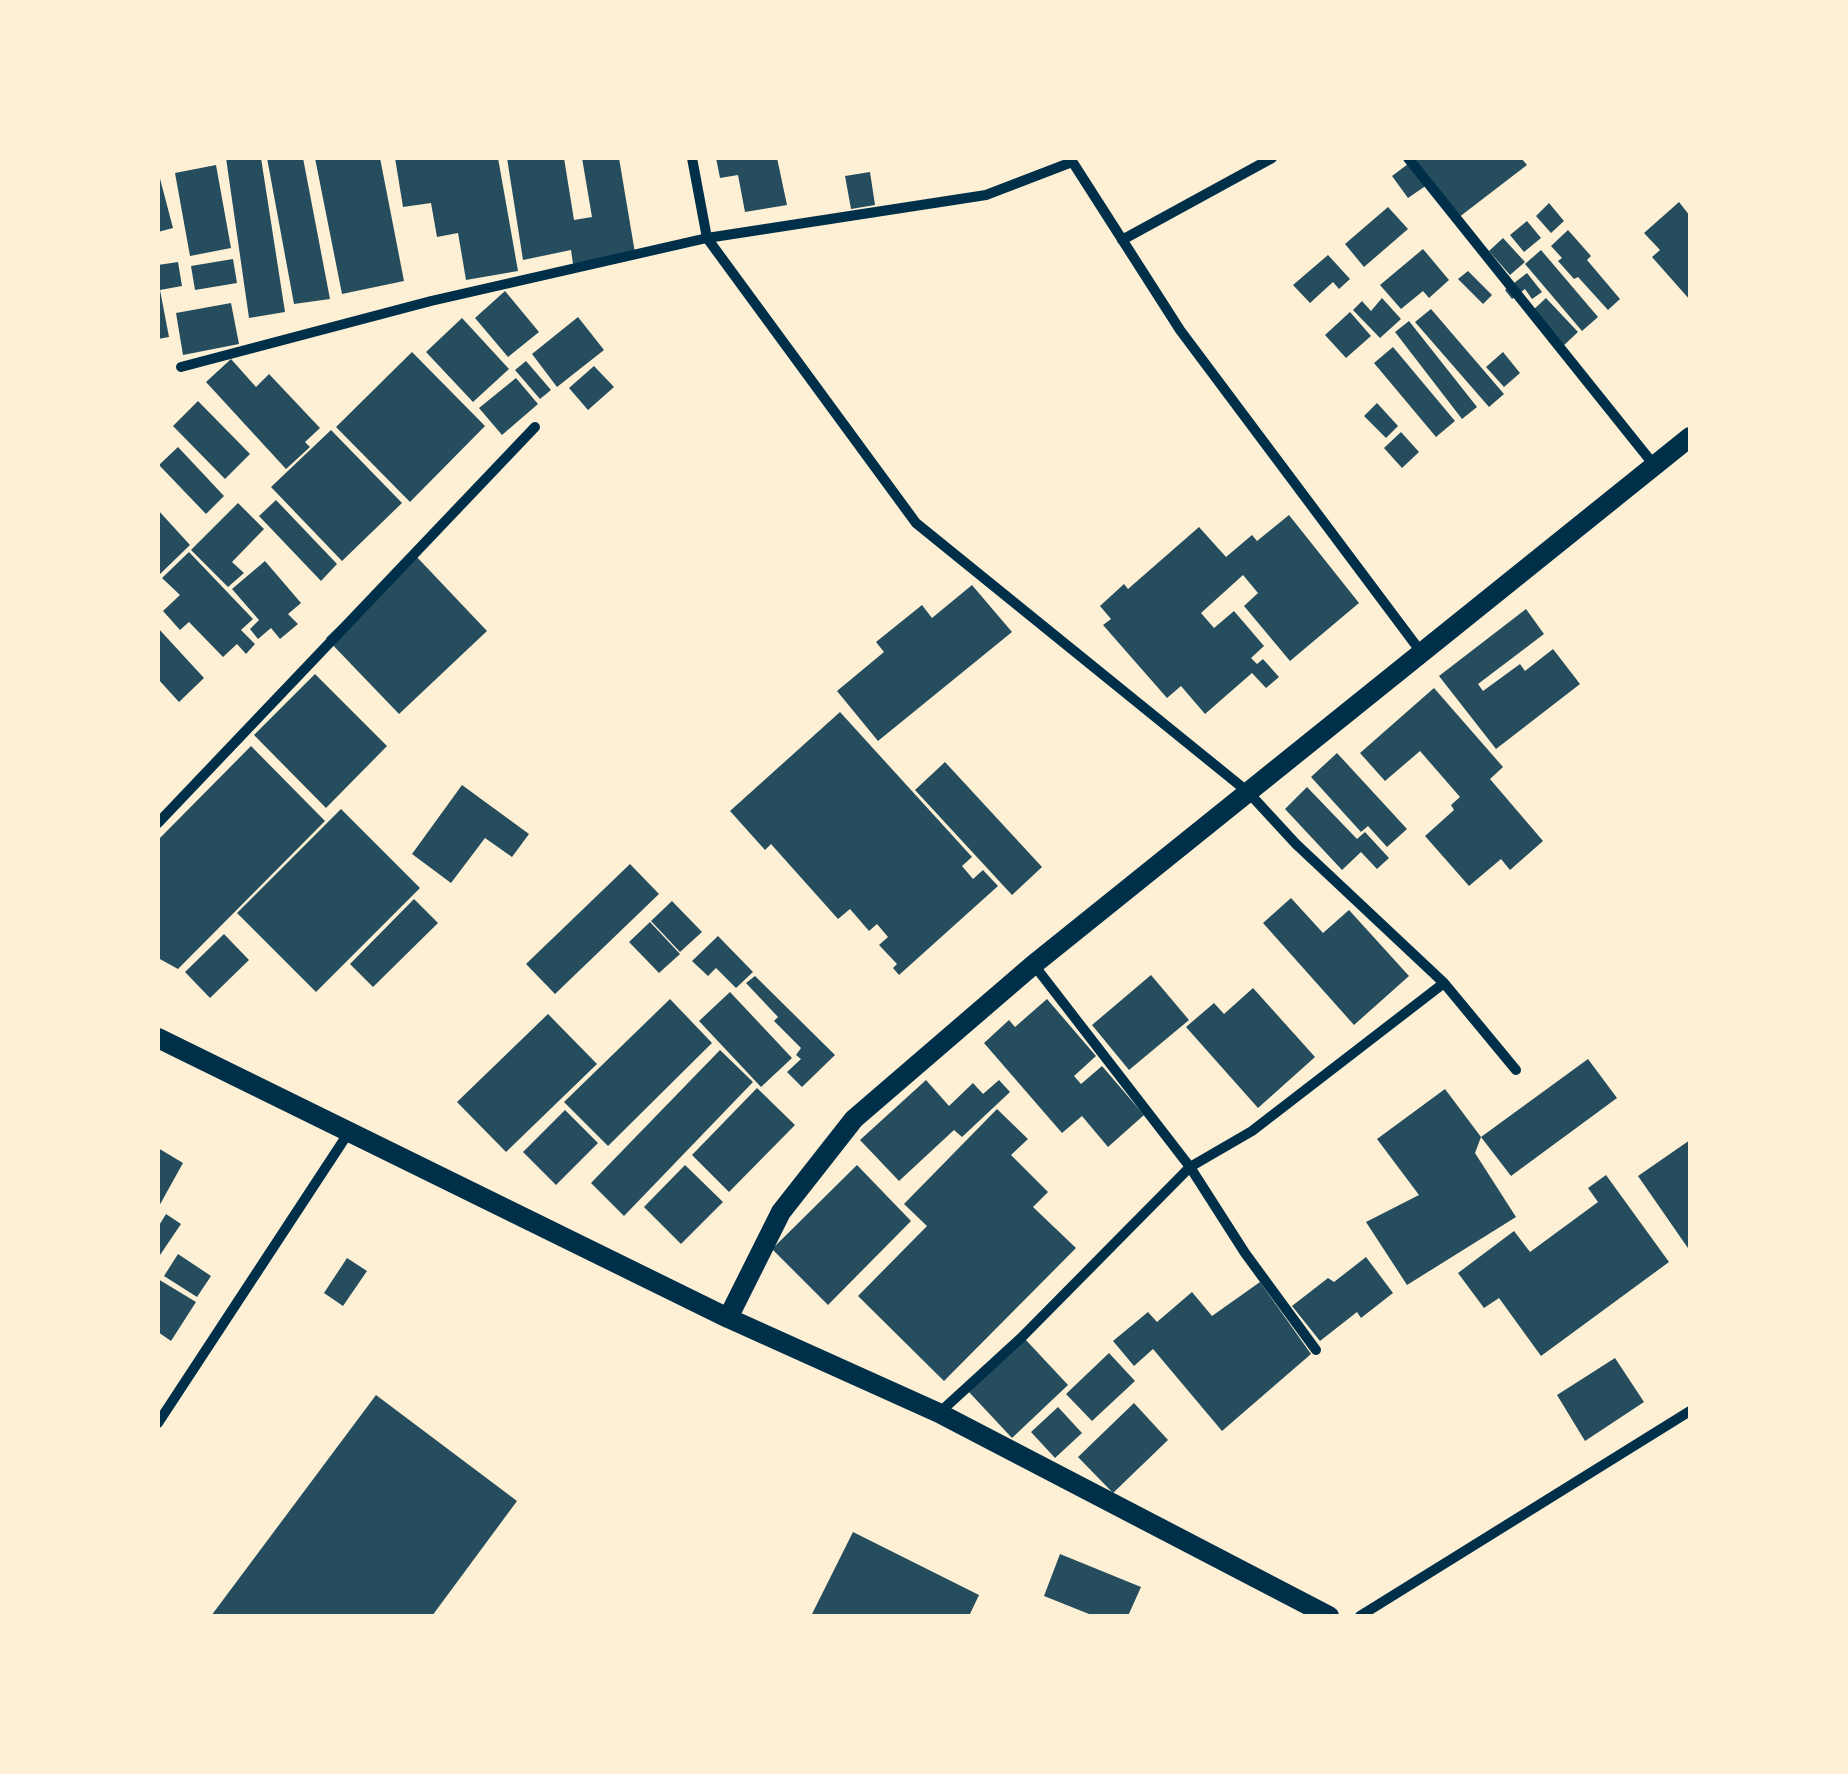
<!DOCTYPE html>
<style>
body{margin:0}
#map{position:relative;width:1848px;height:1774px;overflow:hidden;background:#fdf0d5;font-family:Figtree,sans-serif}
canvas{display:block}
.frame{position:absolute;inset:0;border:160px solid #fdf0d5;pointer-events:none}
</style>
<div id="map">
<canvas width="1848" height="1774"></canvas>
<div class="frame"></div>
</div>
<script>
const context = document.querySelector('canvas').getContext('2d');
context.lineJoin = 'round';
function fillPath(path, color) { context.fillStyle = color; context.fill(path, 'evenodd'); }
const toPath = rows => new Path2D(rows.map(r => 'M' + r).join(''));
function stroke(path, color, width, dash) { context.strokeStyle = color; context.lineWidth = width; context.lineCap = dash ? 'butt' : 'round'; context.setLineDash(dash || []); context.stroke(path); }
const building = toPath([
 [226,158,261,158,285,312,249,318],
 [267,158,303,158,330,299,294,304],
 [315,158,380,158,404,281,342,294],
 [395,158,498,158,518,271,466,280,458,233,437,237,431,203,403,207],
 [507,158,564,158,574,220,592,217,582,158,619,158,635,253,573,264,571,250,523,260],
 [716,158,777,158,787,205,745,212,738,175,720,178],
 [1416,158,1521,158,1527,165,1454,221,1427,185,1408,198,1392,176],
 [216,165,231,248,190,256,175,173],
 [158,171,173,228,158,232],
 [870,172,875,205,851,209,845,176],
 [1679,202,1690,216,1690,300,1652,257,1660,250,1644,233],
 [1549,203,1564,221,1551,233,1536,216],
 [1388,207,1408,229,1364,267,1345,244],
 [1527,221,1541,238,1524,252,1510,235],
 [1568,230,1591,256,1587,260,1620,299,1608,310,1578,277,1574,279,1558,261,1562,258,1551,246],
 [1503,238,1525,262,1510,275,1489,251],
 [1423,249,1449,280,1429,298,1423,291,1401,309,1380,285],
 [1541,250,1598,317,1582,331,1525,264],
 [1328,255,1350,279,1339,289,1333,282,1310,303,1293,285],
 [233,259,237,283,195,290,191,266],
 [178,262,182,286,160,290,169,337,158,339,158,265],
 [1468,271,1492,295,1483,304,1458,279],
 [1527,273,1542,292,1532,299,1525,289,1512,299,1505,290],
 [505,291,539,332,508,357,475,318],
 [1382,298,1401,319,1380,338,1353,310,1362,301,1371,311],
 [1546,298,1578,332,1562,347,1530,313],
 [231,303,239,344,183,355,176,313],
 [1431,309,1504,394,1489,407,1415,322],
 [1350,312,1371,336,1346,358,1325,335],
 [578,317,604,350,557,387,532,354],
 [462,318,509,369,473,402,426,352],
 [1409,321,1477,407,1462,419,1395,332],
 [1393,347,1455,421,1436,437,1374,363],
 [412,352,485,426,410,502,336,427],
 [1503,352,1520,373,1504,387,1486,367],
 [231,359,256,387,269,374,320,428,305,442,310,447,286,469,206,382],
 [526,361,551,390,540,399,515,370],
 [594,366,614,387,588,410,569,388],
 [516,378,538,404,502,435,479,408],
 [198,401,250,454,225,479,173,426],
 [1377,403,1398,426,1386,438,1364,416],
 [331,430,402,503,342,561,271,487],
 [1401,432,1419,452,1402,468,1384,448],
 [178,447,224,496,206,514,159,465],
 [276,500,337,564,321,581,259,516],
 [238,503,264,529,232,562,244,573,228,587,191,550],
 [158,510,190,545,160,574,158,572],
 [1289,515,1359,603,1290,661,1244,606,1258,593,1243,575,1201,613,1214,628,1234,611,1264,646,1251,658,1257,664,1263,659,1279,677,1266,688,1252,673,1205,714,1181,686,1167,698,1103,625,1111,619,1100,606,1124,584,1128,589,1199,527,1226,557,1252,535,1257,541],
 [189,552,253,619,241,630,255,644,246,654,237,644,223,657,189,622,180,630,163,611,180,595,162,578],
 [414,554,487,631,399,714,326,638],
 [265,561,301,603,288,614,298,624,280,639,271,628,258,639,250,629,259,620,232,589],
 [972,585,1012,632,878,741,837,691,884,652,876,642,922,605,932,618],
 [1526,609,1544,634,1478,684,1483,691,1520,664,1525,671,1553,649,1580,684,1496,749,1439,676],
 [158,628,204,678,179,702,158,679],
 [315,674,387,746,326,808,254,735],
 [1434,688,1503,767,1490,779,1543,841,1510,870,1501,859,1469,886,1425,836,1454,810,1451,805,1460,797,1420,751,1385,781,1360,753],
 [840,712,972,857,962,866,973,879,983,870,998,886,899,975,893,968,897,964,879,945,888,937,877,924,869,931,850,909,838,919,771,844,765,850,730,811],
 [251,746,325,821,178,969,158,958,158,840],
 [1337,753,1407,829,1387,847,1368,826,1361,832,1311,777],
 [945,762,1042,867,1012,895,915,790],
 [462,785,529,834,512,857,485,838,451,883,412,854],
 [1307,787,1357,839,1365,832,1389,858,1377,869,1361,852,1342,870,1285,809],
 [341,809,420,888,316,992,237,913],
 [630,864,659,894,555,994,526,964],
 [1291,898,1323,933,1349,910,1409,976,1354,1025,1263,923],
 [414,899,438,923,373,987,350,964],
 [672,901,702,932,680,952,651,921],
 [650,922,680,954,659,973,629,942],
 [224,934,249,960,210,998,185,972],
 [718,936,753,972,736,988,716,968,708,976,692,961],
 [1151,975,1189,1020,1129,1070,1092,1025],
 [755,976,835,1055,802,1087,787,1072,801,1059,796,1055,801,1048,774,1021,778,1017,746,983],
 [1253,988,1315,1057,1258,1108,1186,1027,1214,1003,1224,1014],
 [730,992,792,1058,761,1087,699,1021],
 [670,999,712,1043,608,1146,564,1102],
 [1047,999,1096,1056,1074,1076,1081,1084,1102,1066,1144,1115,1108,1147,1082,1116,1062,1133,984,1043,1009,1020,1015,1027],
 [548,1014,597,1064,506,1152,457,1102],
 [720,1050,753,1082,624,1216,591,1183],
 [1588,1059,1617,1098,1511,1176,1481,1137],
 [926,1080,949,1106,973,1083,983,1094,999,1080,1010,1092,962,1137,954,1130,899,1181,860,1140],
 [757,1088,795,1125,729,1192,692,1155],
 [1445,1089,1481,1137,1475,1153,1516,1217,1407,1285,1366,1222,1419,1195,1377,1139],
 [997,1109,1028,1139,1011,1155,1048,1192,1033,1207,1076,1248,944,1381,858,1296,927,1226,904,1204],
 [565,1110,598,1143,556,1185,523,1152],
 [1690,1140,1690,1251,1638,1176],
 [158,1148,183,1163,158,1208],
 [685,1165,723,1202,681,1244,644,1207],
 [857,1165,911,1221,828,1305,772,1249],
 [1606,1175,1669,1262,1541,1356,1499,1298,1484,1308,1458,1273,1514,1231,1530,1252,1598,1202,1588,1188],
 [166,1214,181,1224,158,1258,158,1227],
 [178,1254,211,1276,197,1297,164,1276],
 [1366,1257,1393,1293,1361,1318,1357,1312,1320,1341,1292,1306,1328,1278,1334,1282],
 [347,1258,367,1271,343,1306,324,1293],
 [158,1279,196,1302,171,1341,158,1332],
 [1260,1282,1311,1354,1222,1431,1153,1349,1134,1366,1113,1341,1148,1312,1157,1322,1192,1292,1212,1316],
 [1025,1339,1068,1385,1012,1438,968,1391],
 [1109,1353,1135,1381,1092,1421,1066,1394],
 [1615,1358,1644,1402,1585,1441,1557,1395],
 [376,1395,517,1501,432,1616,211,1616],
 [1134,1403,1168,1440,1113,1493,1078,1457],
 [1058,1407,1082,1433,1055,1458,1031,1432],
 [853,1532,979,1595,969,1616,811,1616],
 [1060,1554,1141,1587,1128,1616,1094,1616,1044,1596]
]);
const minor = toPath([
 [692,158,707,238,916,523,1248,792,1296,844,1444,983,1516,1070],
 [1070,158,1180,330,1421,652],
 [1408,158,1654,465],
 [1122,240,1272,158],
 [181,367,431,301,707,238,986,195,1072,162],
 [158,823,535,427],
 [1034,965,1190,1167,1245,1253,1316,1350],
 [939,1413,1021,1338,1190,1167,1252,1131,1444,983],
 [158,1423,349,1132],
 [1360,1616,1690,1411]
]);
const secondary = toPath([
 [158,1038,728,1318,939,1413,1329,1616],
 [728,1318,781,1212,854,1119,1033,965,1690,437]
]);
fillPath(building, '#264d5e');
stroke(minor, '#003049', 10);
stroke(secondary, '#003049', 20);
</script>
